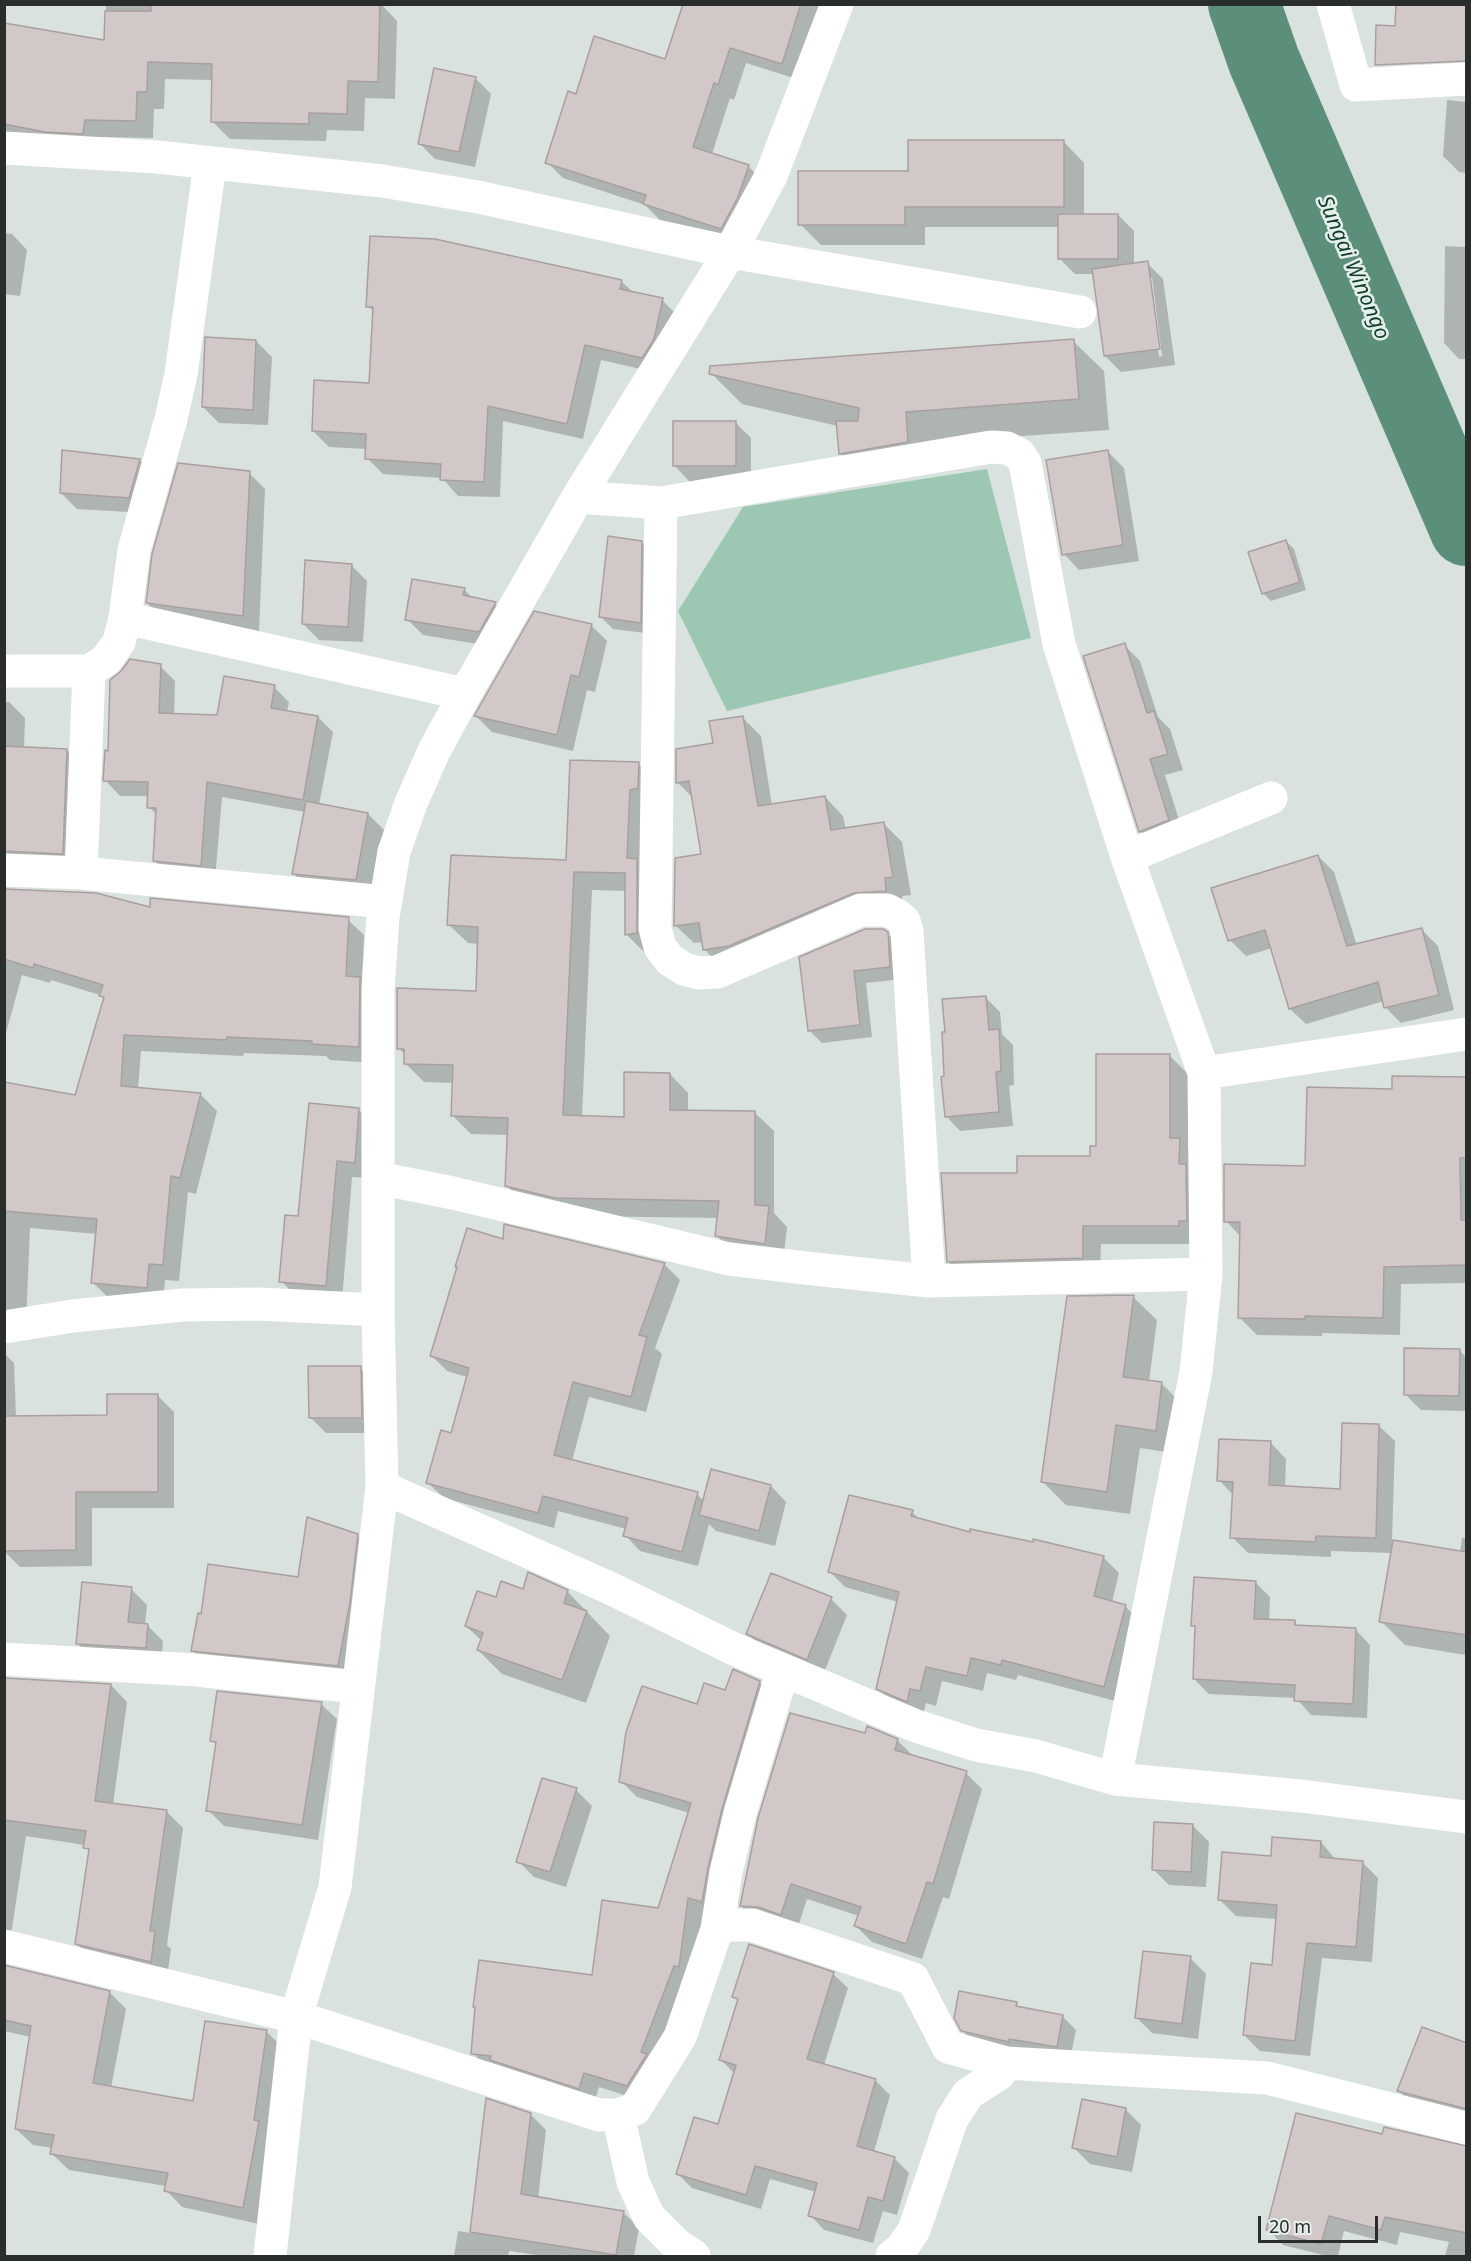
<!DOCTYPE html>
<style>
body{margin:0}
#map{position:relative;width:1471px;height:2261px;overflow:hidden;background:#d9e2de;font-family:"Noto Sans",sans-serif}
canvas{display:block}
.frame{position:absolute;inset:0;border:6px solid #292d2b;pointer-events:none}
.scale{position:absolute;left:1258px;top:2216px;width:120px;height:27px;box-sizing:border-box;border:3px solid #292d2b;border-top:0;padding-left:8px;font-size:18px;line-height:21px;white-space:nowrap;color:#292d2b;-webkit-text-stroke:4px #e6f0eb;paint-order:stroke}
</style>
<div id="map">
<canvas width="1471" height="2261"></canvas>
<div class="frame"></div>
<div class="scale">20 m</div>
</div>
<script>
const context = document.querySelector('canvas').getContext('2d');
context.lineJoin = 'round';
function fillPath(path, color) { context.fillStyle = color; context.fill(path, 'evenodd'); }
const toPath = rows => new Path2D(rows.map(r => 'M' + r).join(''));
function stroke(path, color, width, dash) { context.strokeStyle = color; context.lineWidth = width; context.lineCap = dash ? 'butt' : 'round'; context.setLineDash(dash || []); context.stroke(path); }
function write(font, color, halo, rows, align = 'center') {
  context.font = font + ' "Noto Sans",sans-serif'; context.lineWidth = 5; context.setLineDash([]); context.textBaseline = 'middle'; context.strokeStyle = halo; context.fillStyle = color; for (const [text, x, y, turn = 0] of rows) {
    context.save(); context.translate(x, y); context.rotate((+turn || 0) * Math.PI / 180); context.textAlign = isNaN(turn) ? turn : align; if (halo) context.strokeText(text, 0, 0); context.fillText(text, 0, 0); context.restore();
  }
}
const green = toPath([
 [987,469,1031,638,727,711,678,611,743,507]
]);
const shadow = toPath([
 [106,4,381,4,397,21,395,99,365,98,364,131,327,130,326,141,230,139,212,121,213,80,165,79,164,109,154,109,153,138,103,137,100,151,4,144,4,25,105,42],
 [685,4,820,4,797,79,746,63,734,100,730,98,712,154,748,166,764,182,737,244,660,220,645,205,563,178,547,162,577,96,666,61],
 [475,78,491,94,475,167,435,159,419,143],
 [1447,100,1466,102,1466,173,1459,172,1443,156],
 [1064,142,1084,163,1084,215,1118,215,1134,231,1134,265,1147,263,1163,279,1175,365,1121,372,1105,356,1095,274,1075,274,1059,258,1059,227,925,227,925,245,821,245,800,224,910,172],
 [1149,278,1152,278,1162,356,1159,357],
 [4,233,12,234,27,250,20,296,4,294],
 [1445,246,1466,247,1466,359,1459,359,1444,343],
 [621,281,634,293,662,300,678,316,658,373,601,360,583,439,503,421,500,497,458,496,442,478,383,474,367,458,367,449,329,447,313,431,370,385,374,312,368,306],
 [256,341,272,357,268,425,219,423,203,407],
 [1073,341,1104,371,1109,430,936,442,871,484,840,453,838,426,742,404,711,373],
 [735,422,751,438,751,482,690,482,675,466],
 [1108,452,1124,468,1139,561,1079,570,1064,554],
 [140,460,155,476,145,513,77,509,61,493],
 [249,473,265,489,259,631,163,619,147,603],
 [1286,541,1294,549,1306,590,1271,601,1263,593],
 [641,542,654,555,653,634,613,629,600,616],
 [351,565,367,581,363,642,319,640,303,624],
 [464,589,473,599,495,604,511,619,495,647,423,635,407,619],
 [591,625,607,641,595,692,587,690,573,751,492,732,476,716],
 [1124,645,1140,661,1158,717,1170,729,1183,770,1165,775,1184,836,1156,847,1140,831],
 [160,666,175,681,174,715,218,717,274,687,289,702,287,712,318,717,333,732,319,805,368,814,384,830,372,896,310,890,294,874,305,812,222,797,215,880,169,876,154,860,157,815,149,807,149,796,120,796,105,780,109,752],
 [4,702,9,702,25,718,24,749,67,750,82,766,78,869,4,875],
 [742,717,761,736,772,806,825,797,843,816,846,830,884,824,902,842,911,895,902,896,904,909,723,968,705,950,704,942,694,943,675,925,702,855,693,798,677,782],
 [638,764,657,782,645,953,626,934,627,891,592,890,582,1117,625,1118,670,1074,688,1093,688,1112,755,1113,774,1131,774,1213,787,1227,783,1262,735,1254,717,1236,719,1218,575,1216,526,1204,507,1186,509,1135,471,1134,452,1115,454,1083,424,1082,405,1063,406,1055,398,1048,477,993,479,944,468,943,449,925,567,862],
 [1318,856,1334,872,1357,946,1422,930,1438,946,1454,1010,1401,1023,1385,1007,1384,1001,1306,1024,1290,1009,1272,948,1246,956,1230,940],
 [4,890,151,909,347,919,364,935,362,981,375,1063,330,1060,326,1056,244,1053,243,1056,141,1051,138,1089,201,1095,217,1111,196,1194,188,1192,179,1281,165,1280,163,1304,110,1299,93,1283,97,1234,30,1228,26,1323,4,1335,4,1084,76,1097,105,999,100,995,51,980,50,983,22,975,4,1040],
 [886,932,899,945,902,979,866,983,872,1037,822,1043,809,1030,801,958],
 [986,998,1000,1012,1002,1034,1013,1045,1014,1085,1009,1086,1013,1126,960,1131,946,1116,946,1078],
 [1170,1056,1188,1074,1188,1148,1197,1157,1197,1244,1101,1244,1100,1276,966,1280,948,1261,1019,1175,1091,1158],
 [1466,1078,1466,1283,1401,1284,1400,1335,1322,1333,1322,1336,1257,1335,1239,1317,1241,1237,1226,1221,1306,1168],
 [358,1109,374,1125,370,1178,352,1177,342,1301,297,1297,281,1281,300,1218],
 [504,1241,664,1264,680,1280,655,1348,662,1354,646,1412,589,1397,572,1461,697,1494,704,1501,771,1486,786,1502,775,1546,716,1531,709,1524,698,1566,640,1551,625,1535,626,1529,558,1511,554,1528,444,1498,428,1483,452,1434,467,1377,447,1371,431,1355],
 [1133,1297,1157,1320,1149,1382,1162,1384,1185,1407,1179,1454,1140,1448,1130,1514,1066,1505,1043,1482],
 [1460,1351,1466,1357,1466,1411,1421,1410,1405,1394],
 [4,1353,14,1363,16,1417,109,1416,157,1395,174,1412,174,1508,92,1508,92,1566,20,1567,4,1551],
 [360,1368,376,1384,377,1433,326,1433,310,1417],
 [1379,1426,1395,1441,1392,1541,1460,1552,1462,1538,1466,1538,1466,1655,1405,1645,1381,1621,1392,1553,1331,1551,1331,1557,1248,1553,1232,1537,1234,1496,1219,1480,1271,1443,1286,1459,1285,1488,1341,1490],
 [912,1512,920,1520,971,1534,1103,1557,1119,1573,1112,1602,1125,1606,1141,1622,1119,1702,1018,1675,1016,1680,987,1673,983,1691,942,1681,936,1706,926,1703,923,1716,893,1704,878,1688,898,1602,845,1587,830,1572],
 [357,1535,373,1551,354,1681,208,1666,192,1650,300,1578],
 [1255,1582,1270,1597,1269,1621,1294,1622,1299,1627,1356,1630,1370,1645,1367,1718,1311,1715,1296,1698,1209,1694,1194,1679,1197,1629,1193,1625],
 [131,1589,147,1605,145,1625,147,1625,163,1641,161,1664,93,1660,78,1644],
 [524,1591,567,1591,610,1636,586,1703,502,1674,478,1650,482,1641,466,1626,497,1599],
 [831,1599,847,1615,823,1675,764,1650,748,1634],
 [4,1679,111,1685,127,1702,113,1805,167,1812,183,1828,167,1945,171,1949,167,1977,94,1960,77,1944,90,1852,85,1847,85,1845,26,1836,9,1948,4,1955],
 [759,1682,775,1697,694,1982,643,2101,599,2087,594,2103,488,2069,473,2053,476,2009,474,2006,593,1977,659,1909,689,1813,637,1797,621,1781,698,1706,725,1691],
 [321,1704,337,1719,318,1840,224,1826,208,1810,217,1746,212,1740],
 [897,1740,913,1756,966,1773,982,1789,949,1899,943,1897,922,1959,872,1942,856,1926,859,1916,807,1899,797,1930,757,1922,741,1906],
 [576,1790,592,1806,566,1887,534,1877,518,1861],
 [1193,1826,1209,1842,1206,1887,1169,1885,1153,1869],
 [1321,1842,1336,1860,1362,1862,1378,1878,1372,1962,1322,1958,1310,2056,1260,2051,1244,2035,1273,1967,1277,1919,1236,1916,1220,1900],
 [750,1946,833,1974,848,1988,824,2065,875,2080,890,2095,874,2152,894,2158,909,2173,897,2215,883,2211,873,2243,824,2230,810,2215,816,2192,770,2179,761,2209,692,2188,678,2174,719,2126,735,2074,720,2059,739,2001,734,1996],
 [1190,1958,1206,1974,1198,2039,1152,2033,1136,2017],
 [4,1967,110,1993,126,2009,111,2088,195,2103,266,2031,283,2048,259,2224,182,2207,166,2190,166,2186,69,2170,52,2154,53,2148,33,2145,16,2129,31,2037,4,2031],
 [1016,2004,1021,2008,1063,2017,1076,2030,1070,2059,976,2044,962,2030],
 [1466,2045,1466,2120,1415,2107,1399,2091],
 [487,2100,530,2114,546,2130,538,2199,624,2213,639,2228,634,2256,543,2256,509,2251,508,2256,454,2256,458,2231,471,2233],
 [1125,2109,1141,2125,1132,2172,1090,2164,1074,2148],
 [1383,2136,1466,2147,1466,2256,1445,2256,1449,2242,1400,2232,1397,2245,1344,2231,1338,2256,1327,2256,1283,2245,1268,2229]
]);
const river = toPath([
 [1244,4,1264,61,1466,530]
]);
const building = toPath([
 [151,4,380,4,378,82,348,81,347,114,309,113,309,124,211,122,212,64,148,62,147,92,137,92,136,121,85,120,83,134,45,132,4,124,4,23,104,40,105,11,151,11,151,4],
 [683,4,801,4,782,64,730,48,718,85,714,83,693,147,749,165,738,197,721,229,643,204,646,195,545,163,568,91,576,94,594,36,665,59,683,4],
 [1396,4,1467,4,1467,61,1375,65,1376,25,1395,26,1396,4],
 [434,68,476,77,459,152,418,144,434,68],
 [908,140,1064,140,1064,207,905,207,905,225,798,225,798,171,908,171,908,140],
 [1058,214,1118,214,1118,259,1058,259,1058,214],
 [370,236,435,239,622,280,620,289,663,298,654,339,642,358,585,345,567,424,488,406,484,482,440,480,441,464,365,459,366,434,312,431,314,380,369,383,373,307,366,307,370,236],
 [1148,261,1160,349,1104,356,1092,269,1148,261],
 [205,337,256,340,253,410,202,407,205,337],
 [1074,339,1079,399,906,412,908,442,839,454,836,421,858,421,859,408,709,374,710,366,1074,339],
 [673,421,736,421,736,466,673,466,673,421],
 [62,450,140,459,129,498,60,493,62,450],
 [1108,450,1123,545,1062,555,1046,460,1108,450],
 [178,463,250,471,243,616,146,603,152,554,178,463],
 [608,536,642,541,641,623,599,617,608,536],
 [1286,540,1300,582,1262,594,1248,552,1286,540],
 [305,560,352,564,348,627,302,624,305,560],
 [412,579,465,588,463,595,496,602,479,632,405,620,412,579],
 [534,611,592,624,579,677,571,675,557,735,474,716,534,611],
 [1125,643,1147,713,1154,711,1168,754,1150,759,1169,820,1139,832,1083,656,1125,643],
 [130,659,161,664,159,713,217,715,224,676,275,685,271,708,318,716,303,800,207,782,201,866,153,861,156,808,147,808,148,782,103,781,105,750,108,751,110,680,121,671,130,659],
 [743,716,758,806,825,796,831,830,884,822,893,877,885,878,886,891,854,893,729,946,703,950,699,923,674,926,675,858,701,854,689,781,676,783,676,749,713,743,709,721,743,716],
 [4,746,67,749,63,854,4,851,4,746],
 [570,760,639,762,638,788,630,790,627,858,637,859,637,933,625,935,625,873,574,872,563,1115,624,1117,624,1072,670,1073,670,1110,755,1111,755,1205,769,1206,765,1244,715,1236,719,1201,555,1198,505,1186,508,1118,451,1116,453,1065,404,1064,404,1049,397,1049,397,988,476,991,478,927,447,925,451,855,566,860,570,760],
 [306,801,368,813,356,880,292,874,306,801],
 [1318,855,1347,946,1422,928,1439,995,1384,1008,1378,982,1289,1009,1265,930,1228,941,1211,888,1318,855],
 [4,889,96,893,150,907,150,898,349,917,346,976,360,977,359,1047,312,1044,312,1041,227,1037,226,1040,124,1035,121,1086,201,1093,180,1178,171,1176,163,1265,149,1264,147,1288,91,1283,97,1219,4,1211,4,1082,75,1095,104,997,99,996,103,985,34,964,33,968,4,959,4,889],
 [865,929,883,929,888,932,890,967,854,971,860,1025,808,1031,799,957,865,929],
 [986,996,989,1030,999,1029,1001,1071,996,1072,999,1112,945,1117,941,1077,944,1076,942,1032,945,1032,942,999,986,996],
 [1096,1054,1170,1054,1170,1138,1180,1138,1179,1164,1186,1164,1187,1221,1179,1221,1179,1226,1083,1226,1083,1258,947,1262,941,1173,1017,1173,1017,1156,1090,1156,1090,1146,1096,1146,1096,1054],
 [1392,1076,1467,1077,1467,1158,1460,1158,1461,1220,1467,1220,1467,1265,1384,1267,1383,1318,1305,1316,1305,1319,1238,1318,1240,1222,1224,1222,1224,1164,1305,1166,1307,1087,1392,1089,1392,1076],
 [309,1103,359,1108,355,1163,337,1161,326,1286,279,1282,285,1215,298,1216,309,1103],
 [504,1224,665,1263,639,1335,647,1337,631,1397,573,1382,554,1455,698,1492,682,1552,623,1536,628,1518,543,1496,538,1513,426,1483,441,1430,451,1433,469,1368,430,1356,457,1267,455,1267,467,1228,503,1239,504,1224],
 [1134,1295,1123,1377,1162,1382,1156,1431,1116,1425,1107,1492,1041,1482,1067,1296,1134,1295],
 [1404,1348,1460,1349,1459,1396,1404,1395,1404,1348],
 [308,1366,361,1366,362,1418,309,1418,308,1366],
 [107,1394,158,1394,158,1492,76,1492,76,1550,4,1551,4,1416,107,1415,107,1394],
 [1342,1423,1379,1424,1376,1538,1316,1536,1315,1542,1230,1538,1233,1482,1217,1481,1219,1439,1271,1441,1269,1485,1340,1489,1342,1423],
 [711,1469,771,1485,759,1531,699,1515,711,1469],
 [849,1495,913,1510,911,1516,970,1532,970,1529,1033,1542,1033,1539,1104,1556,1094,1596,1126,1605,1104,1687,1002,1660,1001,1665,971,1658,967,1676,926,1667,920,1691,910,1689,907,1702,876,1689,899,1592,828,1572,849,1495],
 [307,1517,358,1534,350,1602,338,1666,191,1651,198,1613,201,1614,208,1564,298,1577,307,1517],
 [1393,1540,1467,1552,1467,1635,1379,1622,1393,1540],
 [528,1572,568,1590,564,1603,587,1611,562,1680,477,1650,483,1633,465,1626,477,1591,496,1597,501,1581,523,1589,528,1572],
 [771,1573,832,1597,807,1660,746,1634,771,1573],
 [1194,1577,1256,1581,1254,1619,1295,1620,1295,1625,1356,1628,1353,1704,1294,1701,1295,1685,1193,1679,1195,1626,1191,1626,1194,1577],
 [82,1582,132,1587,128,1622,148,1624,146,1648,76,1644,82,1582],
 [733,1669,760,1681,722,1809,708,1868,702,1902,688,1898,679,1967,674,1966,641,2052,647,2054,627,2086,584,2073,579,2089,490,2060,491,2056,471,2054,475,2007,473,2007,479,1960,592,1975,602,1900,658,1908,691,1803,619,1782,626,1732,642,1686,697,1704,704,1683,725,1690,733,1669],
 [4,1678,111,1684,95,1801,167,1810,150,1931,155,1931,151,1962,75,1944,89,1849,83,1848,86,1831,4,1820,4,1678],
 [217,1691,322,1702,302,1825,206,1811,216,1742,210,1741,217,1691],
 [790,1713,865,1733,867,1726,898,1739,895,1750,967,1771,933,1884,927,1882,906,1944,854,1926,861,1907,791,1884,781,1915,758,1907,740,1906,758,1818,790,1713],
 [542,1778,577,1788,550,1872,516,1862,542,1778],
 [1154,1822,1193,1824,1191,1872,1152,1870,1154,1822],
 [1272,1837,1321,1841,1320,1857,1363,1861,1356,1947,1307,1943,1295,2041,1243,2035,1251,1963,1272,1965,1277,1905,1218,1900,1222,1852,1271,1856,1272,1837],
 [749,1944,834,1972,807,2059,876,2079,857,2146,895,2157,883,2201,868,2197,859,2230,808,2216,817,2183,755,2166,746,2195,676,2174,694,2117,718,2124,736,2065,719,2060,738,1999,732,1997,749,1944],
 [1143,1951,1191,1956,1182,2024,1135,2018,1143,1951],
 [4,1965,110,1991,93,2083,193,2101,205,2021,267,2030,254,2120,259,2121,243,2208,164,2191,168,2173,50,2154,54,2135,15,2129,31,2026,4,2020,4,1965],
 [959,1991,1017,2002,1016,2006,1063,2015,1057,2047,1009,2039,1009,2042,961,2031,954,2018,959,1991],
 [1422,2027,1467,2043,1467,2109,1397,2091,1422,2027],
 [486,2098,531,2113,521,2194,624,2211,616,2255,470,2232,486,2098],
 [1082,2099,1126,2108,1117,2157,1072,2148,1082,2099],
 [1296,2113,1382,2134,1384,2127,1467,2146,1467,2233,1385,2217,1381,2230,1329,2216,1321,2244,1266,2230,1296,2113]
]);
const minor = toPath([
 [1333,4,1356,85,1466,79],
 [4,148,157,157,382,181,478,197,730,252,1080,312],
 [578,497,661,503,991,447,1007,448,1019,454,1025,463,1059,644,1127,857,1204,1073,1206,1274,1196,1372,1115,1779],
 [661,503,655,928,660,947,670,960,684,969,699,973,717,972,861,910,887,910,897,915,904,921,907,931,929,1281],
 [125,618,465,694],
 [4,671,89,671,106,660,119,642,125,618,134,550,171,419,181,374,210,164],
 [89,671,81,873,386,902],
 [1127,857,1271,798],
 [4,870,81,873],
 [1204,1073,1466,1034],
 [378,1178,453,1193,729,1259,814,1269,929,1281,1206,1274],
 [4,1327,73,1316,183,1305,260,1304,378,1310],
 [382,1487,612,1589,736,1650,916,1726,976,1745,1036,1756,1115,1779,1301,1796,1466,1817],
 [4,1659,196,1670,358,1687],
 [717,1929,729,1925,752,1925,913,1979,948,2047,1006,2063,1267,2078,1466,2128],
 [4,1946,296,2017,599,2115,618,2115,635,2109,680,2037,717,1929,726,1872,740,1813,783,1670],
 [618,2115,633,2182,649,2217,676,2244,694,2256],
 [270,2256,296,2017,335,1887,382,1487,378,1310,378,989,383,917,394,852,411,803,434,751,465,694,578,497,730,252,771,176,837,4],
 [892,2256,901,2249,914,2230,952,2119,968,2094,999,2074,1006,2063]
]);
const waterNames = [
 ["Sungai Winongo",1353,268,67]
];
fillPath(green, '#9bc7b3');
fillPath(shadow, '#0003');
stroke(river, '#5c8f7a', 72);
fillPath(building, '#d3c8c8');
stroke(building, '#a99f9f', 1.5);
stroke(minor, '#fff', 33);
write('italic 21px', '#0f3c2c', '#e6f0eb', waterNames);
</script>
